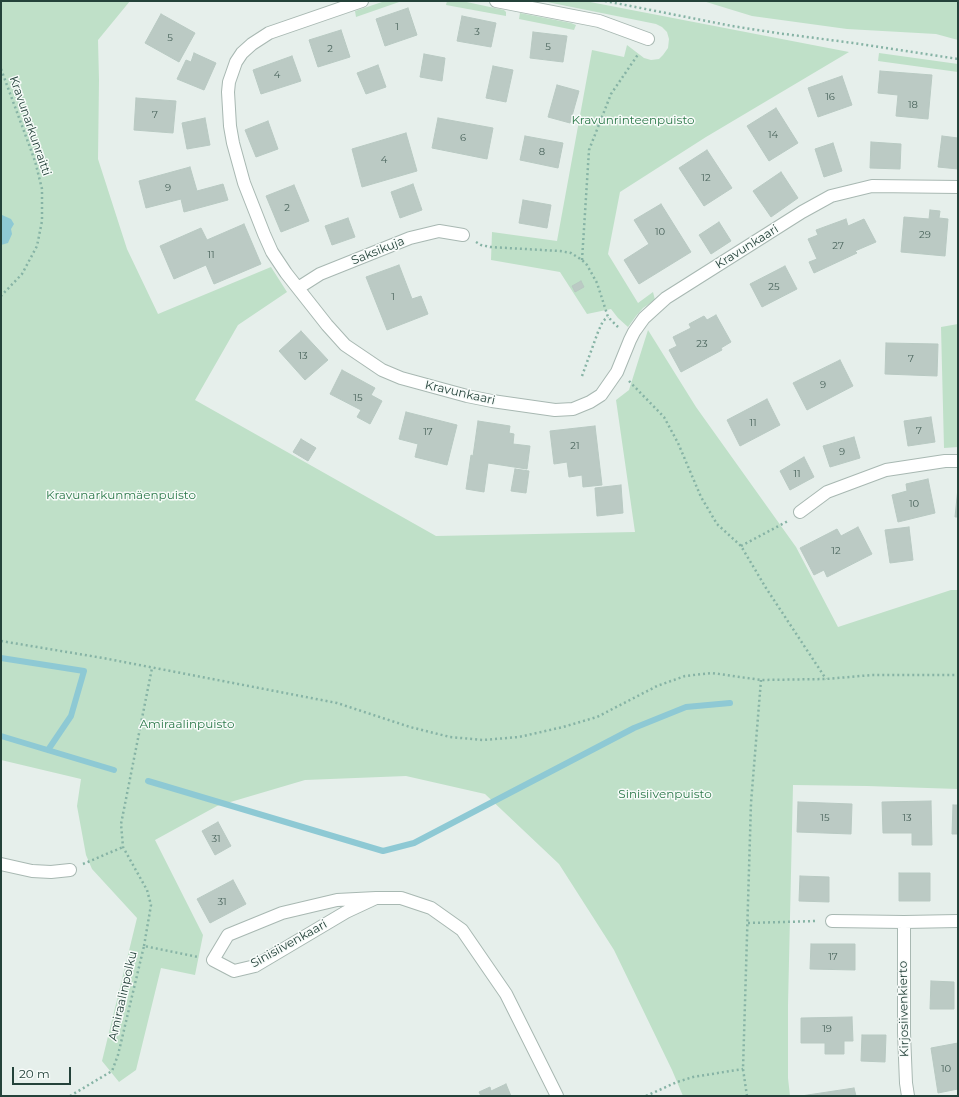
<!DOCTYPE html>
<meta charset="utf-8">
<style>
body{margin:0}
#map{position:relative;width:959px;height:1097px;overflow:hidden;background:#e6efeb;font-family:Montserrat,sans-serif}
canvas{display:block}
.frame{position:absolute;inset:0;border:2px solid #24423a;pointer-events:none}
.scale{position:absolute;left:12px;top:1067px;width:59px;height:18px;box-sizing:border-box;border:2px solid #24423a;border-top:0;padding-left:5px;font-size:12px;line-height:14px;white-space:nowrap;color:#24423a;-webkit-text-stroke:3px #f7fbf9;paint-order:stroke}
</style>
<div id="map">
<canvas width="959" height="1097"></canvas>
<div class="frame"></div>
<div class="scale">20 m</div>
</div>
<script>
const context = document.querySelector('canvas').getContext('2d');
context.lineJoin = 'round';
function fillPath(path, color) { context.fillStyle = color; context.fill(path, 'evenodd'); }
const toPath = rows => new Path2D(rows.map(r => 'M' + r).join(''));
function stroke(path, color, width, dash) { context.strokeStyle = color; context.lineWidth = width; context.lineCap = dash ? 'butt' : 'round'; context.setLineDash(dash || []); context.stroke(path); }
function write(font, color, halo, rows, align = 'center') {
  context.font = font + ' Montserrat,sans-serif'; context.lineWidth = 3; context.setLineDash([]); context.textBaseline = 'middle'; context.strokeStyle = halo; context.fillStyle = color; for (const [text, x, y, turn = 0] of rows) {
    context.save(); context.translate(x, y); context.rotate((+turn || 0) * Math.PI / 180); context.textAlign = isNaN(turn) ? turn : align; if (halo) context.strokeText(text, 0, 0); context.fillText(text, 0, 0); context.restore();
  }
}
const green = toPath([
 [1,1,130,1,98,40,99,80,98,159,127,249,158,314,271,267,287,292,238,325,195,400,436,536,635,532,616,400,629,390,648,330,696,407,796,547,838,627,951,590,958,590,958,789,867,786,793,785,788,1005,788,1078,790,1096,683,1096,672,1070,614,950,559,864,485,794,406,776,305,780,217,806,155,840,203,935,195,975,161,968,136,1070,119,1082,102,1061,137,918,92,869,86,855,77,806,81,779,1,760],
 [385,1,402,1,356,17,355,11],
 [447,1,462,1,504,10,506,12,506,16,446,5],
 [542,1,585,1,849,52,706,137,620,192,608,254,638,303,653,292,655,300,643,308,636,316,628,327,618,318,611,309,587,314,560,272,491,260,492,232,557,241,592,50,624,57,627,45,644,58,651,60,659,59,663,55,668,48,669,39,667,32,662,27,656,24],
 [703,1,958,1,958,40,936,34,847,29,752,16],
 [520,13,571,23,576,25,574,30,519,19],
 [879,53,958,64,958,72,878,61],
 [958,324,958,447,944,448,941,327]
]);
const water = toPath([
 [1,205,2,215,11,219,14,224,11,229,12,234,8,243,1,245]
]);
const stream = toPath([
 [1,658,84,671,71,716,48,750],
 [1,736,114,770],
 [148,781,383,851,414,843,634,728,686,707,730,703]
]);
const building = toPath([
 [408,8,417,35,385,46,376,19,408,8],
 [161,14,195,33,179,62,145,43,161,14],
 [462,16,496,23,491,47,457,41,462,16],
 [341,30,350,57,318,67,309,40,341,30],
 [533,32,567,36,563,62,530,58,533,32],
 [194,53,216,63,204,90,177,79,186,60,191,62,194,53],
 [424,54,445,58,442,81,420,77,424,54],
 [292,56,301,81,261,94,253,70,292,56],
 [378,65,386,87,366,94,357,73,378,65],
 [493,66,513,70,506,102,486,98,493,66],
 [880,71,932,75,928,119,896,116,898,95,878,93,880,71],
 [842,76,852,105,818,117,808,88,842,76],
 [557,85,579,91,570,123,548,117,557,85],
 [136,98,176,101,173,133,134,130,136,98],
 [776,108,798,143,769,161,747,126,776,108],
 [205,118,210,145,187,149,182,123,205,118],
 [438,118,493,128,487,159,432,148,438,118],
 [268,121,278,149,256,157,245,130,268,121],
 [406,133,417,171,362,187,352,149,406,133],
 [525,136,563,143,558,168,520,160,525,136],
 [942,136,958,138,958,169,938,167,942,136],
 [871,142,901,144,900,169,870,168,871,142],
 [833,143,842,171,824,177,815,149,833,143],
 [707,150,732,188,704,206,679,168,707,150],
 [190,167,197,191,223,184,228,200,184,212,181,199,146,208,139,181,190,167],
 [781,172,798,198,771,217,753,191,781,172],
 [413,184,422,210,400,218,391,192,413,184],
 [294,185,309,221,281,232,266,196,294,185],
 [523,200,551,205,547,228,519,223,523,200],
 [661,204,691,252,639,284,624,260,649,244,634,220,661,204],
 [930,210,940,211,939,218,948,219,945,256,901,252,904,217,929,219,930,210],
 [348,218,355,237,332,245,325,226,348,218],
 [846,219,848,226,864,219,876,242,855,251,857,253,814,273,809,262,817,259,808,239,818,235,816,230,846,219],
 [719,222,731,241,711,254,699,235,719,222],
 [244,224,261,264,214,284,206,265,174,279,160,246,201,228,207,240,244,224],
 [399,265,412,299,421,296,428,314,387,330,366,277,399,265],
 [785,266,797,289,762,307,750,284,785,266],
 [581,281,584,287,575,292,572,286,581,281],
 [716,315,731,342,721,348,722,350,681,372,669,350,677,346,673,337,691,328,689,324,704,316,707,320,716,315],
 [301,331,328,360,305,380,279,351,301,331],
 [886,343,938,344,937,376,885,374,886,343],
 [840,360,853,386,807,410,793,383,840,360],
 [342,370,375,388,371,395,382,401,370,424,357,417,361,410,330,394,342,370],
 [767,399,780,425,740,446,727,420,767,399],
 [406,412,457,425,447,465,415,457,418,444,399,439,406,412],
 [931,417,935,442,908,446,904,421,931,417],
 [478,421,510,426,509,433,514,434,513,444,530,446,527,469,488,463,484,492,466,489,471,455,473,456,478,421],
 [595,426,602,485,583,487,582,475,569,477,567,462,554,464,550,431,595,426],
 [854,437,860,458,830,467,823,446,854,437],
 [301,439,316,448,308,461,293,452,301,439],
 [804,457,814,477,790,490,780,471,804,457],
 [515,469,529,471,526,493,511,491,515,469],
 [928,479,935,513,898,522,892,495,907,491,906,484,928,479],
 [621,485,623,513,597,516,595,488,621,485],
 [958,488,958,517,955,517,958,488],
 [858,527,872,554,827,577,824,570,814,575,800,548,837,529,841,536,858,527],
 [909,527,913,560,890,563,885,530,909,527],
 [931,801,932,845,912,845,912,833,883,833,882,802,931,801],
 [798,802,852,804,851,834,797,832,798,802],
 [953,805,958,805,958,834,952,834,953,805],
 [218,822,231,846,215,855,202,831,218,822],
 [899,873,930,873,930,901,899,901,899,873],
 [800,876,829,877,829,902,799,901,800,876],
 [233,880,246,904,210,923,197,899,233,880],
 [811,944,855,944,855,970,810,969,811,944],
 [931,981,954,982,954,1009,930,1009,931,981],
 [852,1017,853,1041,844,1041,844,1054,825,1054,825,1043,801,1043,801,1018,852,1017],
 [862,1035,886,1035,885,1062,861,1061,862,1035],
 [958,1043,958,1089,938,1093,931,1048,958,1043],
 [506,1084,511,1096,481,1096,479,1092,490,1087,491,1091,506,1084],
 [854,1088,856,1096,801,1096,854,1088]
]);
const path = toPath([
 [605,1,732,26,777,33,853,43,958,59],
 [1,69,35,161,42,189,42,221,37,246,22,274,1,296],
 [476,242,481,245,490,247,560,251,571,253,582,260,587,265,597,283,608,317,618,327],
 [582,260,589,150,611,94,639,53],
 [582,376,598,332,603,321,608,317],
 [629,381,664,417,678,443,701,497,717,524,741,546,766,588,826,679],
 [741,546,788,521],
 [1,641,103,658,337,703,410,727,450,737,483,740,519,737,563,727,597,717,657,686,685,676,712,673,761,680,826,679,872,675,958,675],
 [83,864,123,847],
 [748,923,817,921],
 [144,946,151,905,147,890,123,847,121,824,152,668],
 [70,1096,112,1071,118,1055,144,946,198,957],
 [646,1096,677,1082,693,1077,743,1069],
 [747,1096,743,1069,751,803,761,680]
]);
const street = toPath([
 [362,1,269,33,252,44,242,53,236,62,229,82,228,92,230,126,233,143,244,183,264,234,272,252,286,273,327,325,345,345,382,370,401,378,467,396,492,401,555,410,573,409,590,402,601,395,617,372,630,340,634,332,644,318,666,298,802,212,831,196,872,186,958,187],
 [496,1,599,21,648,39],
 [298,288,320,274,410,238,439,231,463,235],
 [800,512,827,492,886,470,945,461,958,461],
 [1,864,32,871,51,872,70,870],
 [376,898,346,912,255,966,234,971,213,960,228,935,282,913,337,900,376,898,401,898,431,908,462,930,506,994,557,1096],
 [832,921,904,922,958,921],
 [904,922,904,1033,906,1083,908,1096]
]);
const numberNames = [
 ["1",397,27],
 ["3",477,32],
 ["5",170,38],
 ["5",548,47],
 ["2",330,49],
 ["4",277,75],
 ["16",830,97],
 ["18",913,105],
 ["7",155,115],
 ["14",773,135],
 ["6",463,138],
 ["8",542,152],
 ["4",384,160],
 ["12",706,178],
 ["9",168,188],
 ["2",287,208],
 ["10",660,232],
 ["29",925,235],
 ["27",838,246],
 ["11",211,255],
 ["25",774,287],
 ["1",393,297],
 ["23",702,344],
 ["13",303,356],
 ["7",911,359],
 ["9",823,385],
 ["15",358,398],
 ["11",753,423],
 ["7",919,431],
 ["17",428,432],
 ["21",575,446],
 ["9",842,452],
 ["11",797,474],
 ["10",914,504],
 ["12",836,551],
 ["15",825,818],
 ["13",907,818],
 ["31",216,839],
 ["31",222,902],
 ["17",833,957],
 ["19",827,1029],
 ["10",946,1069]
];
const parkNames = [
 ["Kravunrinteenpuisto",633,120],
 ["Kravunarkunmäenpuisto",121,495],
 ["Amiraalinpuisto",187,724],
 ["Sinisiivenpuisto",665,794]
];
const streetNames = [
 ["Kravunarkunraitti",30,126,71],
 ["Kravunkaari",747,247,-32],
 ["Saksikuja",378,251,-22],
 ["Kravunkaari",460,393,13],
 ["Sinisiivenkaari",289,944,-29],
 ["Amiraalinpolku",123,996,-77],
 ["Kirjosiivenkierto",904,1009,-91]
];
fillPath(green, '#bfe0c8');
fillPath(water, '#8ec9d4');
stroke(stream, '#8ec9d4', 6);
fillPath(building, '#bbcac4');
stroke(building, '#b8c9c2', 1);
stroke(street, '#a8b8b2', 14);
stroke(path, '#86b3a5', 2.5, [2, 3]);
stroke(street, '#fff', 12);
write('10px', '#4a645c', null, numberNames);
write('12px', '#2d7a4b', '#f7fbf9', parkNames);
write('12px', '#24423a', '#f7fbf9', streetNames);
</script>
